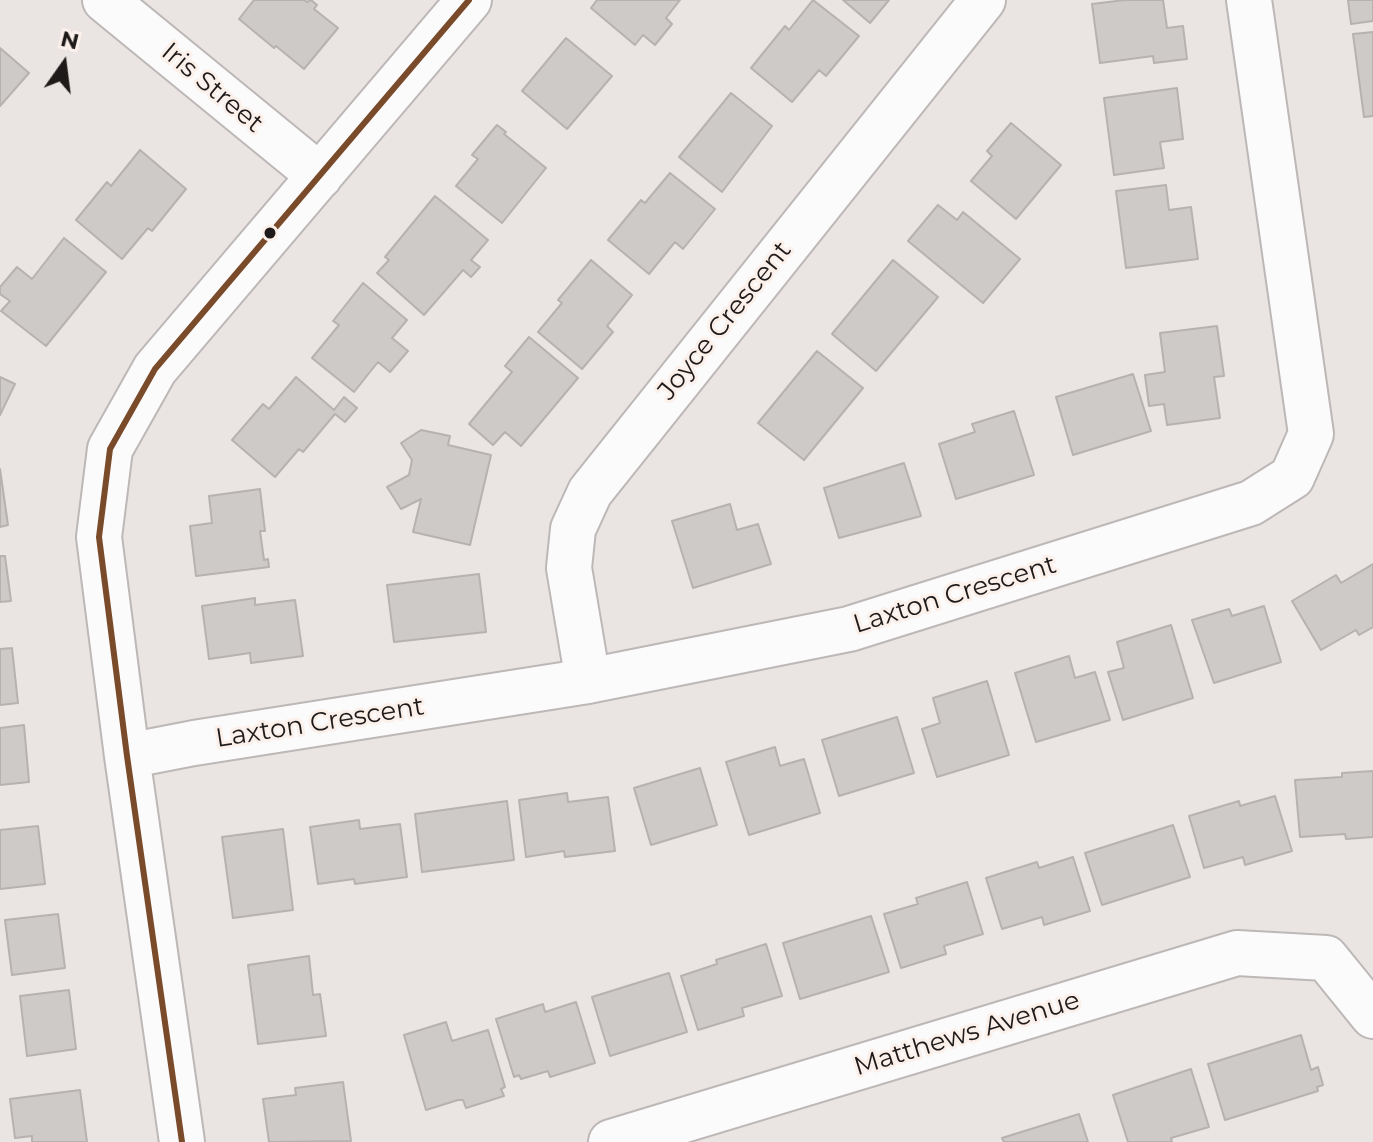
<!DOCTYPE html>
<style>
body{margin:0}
#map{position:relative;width:1373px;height:1142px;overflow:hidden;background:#eae4e2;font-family:Montserrat,sans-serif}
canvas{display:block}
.north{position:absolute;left:24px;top:24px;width:80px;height:80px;-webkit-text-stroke:6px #fcf0eb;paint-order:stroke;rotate:14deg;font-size:22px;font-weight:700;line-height:32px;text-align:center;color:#1e1a19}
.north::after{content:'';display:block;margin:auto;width:28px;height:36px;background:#1e1a19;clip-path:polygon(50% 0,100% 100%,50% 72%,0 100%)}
</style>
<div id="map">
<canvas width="1373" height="1142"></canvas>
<div class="north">N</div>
</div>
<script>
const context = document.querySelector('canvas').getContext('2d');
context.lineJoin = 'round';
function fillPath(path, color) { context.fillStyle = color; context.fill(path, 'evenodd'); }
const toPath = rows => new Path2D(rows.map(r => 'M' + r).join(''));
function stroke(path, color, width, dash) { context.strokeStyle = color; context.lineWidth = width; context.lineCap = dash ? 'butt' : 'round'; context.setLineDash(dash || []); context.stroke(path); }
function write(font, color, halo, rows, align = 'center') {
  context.font = font + ' Montserrat,sans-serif'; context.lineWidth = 6; context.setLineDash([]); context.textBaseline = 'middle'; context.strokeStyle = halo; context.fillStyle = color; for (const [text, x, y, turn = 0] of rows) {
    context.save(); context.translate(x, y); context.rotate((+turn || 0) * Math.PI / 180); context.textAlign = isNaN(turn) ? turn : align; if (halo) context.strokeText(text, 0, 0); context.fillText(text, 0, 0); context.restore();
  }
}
const building = toPath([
 [254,0,304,0,307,2,311,0,317,5,314,9,338,28,304,69,276,46,274,48,239,19,254,0],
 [597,0,680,0,666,18,672,24,655,45,643,35,635,45,591,8,597,0],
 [813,0,859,36,826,76,819,70,792,102,751,68,785,26,789,30,813,0],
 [843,0,889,0,870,23,843,0],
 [1125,0,1163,0,1167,28,1183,26,1187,59,1154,63,1153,56,1100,63,1092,4,1125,0],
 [1348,0,1373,0,1373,21,1351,24,1348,0],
 [1373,32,1373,116,1364,117,1353,34,1373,32],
 [566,38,612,76,567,129,522,91,566,38],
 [0,48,29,73,0,106,0,48],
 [1177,88,1183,139,1160,142,1164,168,1114,175,1104,98,1177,88],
 [731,93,772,126,722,192,679,157,731,93],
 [1011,123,1061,165,1016,219,971,181,992,156,987,151,1011,123],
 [497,125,506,132,504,134,546,168,502,223,456,186,478,159,472,155,497,125],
 [140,150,186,189,152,231,148,228,122,259,76,220,107,182,111,186,140,150],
 [670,173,715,209,683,249,675,242,649,274,608,240,641,200,645,203,670,173],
 [1166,185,1169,210,1191,207,1198,259,1126,268,1116,191,1166,185],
 [435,196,488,240,471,260,480,267,471,277,463,270,424,315,377,273,389,260,385,257,435,196],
 [938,205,957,220,963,212,1020,259,983,303,908,241,938,205],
 [64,238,106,272,46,346,1,311,10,301,0,294,0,287,17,267,32,279,64,238],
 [591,260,632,295,607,326,613,332,582,369,538,332,562,303,558,300,591,260],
 [893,260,938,297,876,371,832,334,893,260],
 [363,283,407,320,392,338,408,351,390,372,378,362,354,392,312,358,339,325,333,321,363,283],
 [1217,326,1224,376,1214,377,1220,418,1167,425,1164,404,1149,406,1145,375,1165,372,1160,333,1217,326],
 [529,337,578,378,521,446,505,432,493,445,469,424,512,372,505,366,529,337],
 [817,351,863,388,804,460,758,423,817,351],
 [1133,374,1151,431,1073,455,1056,397,1133,374],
 [0,377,15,384,0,415,0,377],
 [296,377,334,410,344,397,357,408,345,422,335,414,303,452,299,449,275,477,232,440,263,404,269,409,296,377],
 [1014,411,1034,475,956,499,939,444,975,432,972,424,1014,411],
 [421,430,450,436,448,445,491,455,470,545,413,532,421,499,401,509,387,487,409,475,412,460,401,443,421,430],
 [904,463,921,516,839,538,824,488,904,463],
 [0,469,8,525,0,527,0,469],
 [260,489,265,531,260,531,264,560,268,559,269,567,196,576,190,526,212,523,209,496,260,489],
 [730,504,737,530,758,524,771,564,693,588,672,521,730,504],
 [0,556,5,556,11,601,0,602,0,556],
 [1373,564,1373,627,1359,635,1356,630,1321,650,1292,601,1336,575,1341,583,1373,564],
 [479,574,486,632,394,642,387,585,479,574],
 [255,598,255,605,295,600,303,656,251,663,250,653,209,659,202,606,255,598],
 [1264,606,1281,662,1214,683,1192,620,1229,609,1232,616,1264,606],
 [1171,625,1193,698,1123,720,1108,672,1124,668,1117,642,1171,625],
 [12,648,18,703,0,705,0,649,12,648],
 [1069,656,1075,678,1095,672,1110,720,1036,742,1015,673,1069,656],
 [987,681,1009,755,937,777,922,729,940,723,933,698,987,681],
 [897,717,914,773,839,796,822,740,897,717],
 [24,725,29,782,0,785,0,728,24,725],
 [775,747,780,766,804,759,820,813,749,835,726,762,775,747],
 [700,768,717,825,651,845,634,788,700,768],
 [1373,771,1373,837,1346,839,1345,834,1300,837,1295,780,1342,777,1342,773,1373,771],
 [567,793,568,802,608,797,615,851,565,857,564,851,526,857,519,800,567,793],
 [1275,796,1292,851,1245,865,1243,857,1204,868,1189,816,1239,801,1240,806,1275,796],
 [507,801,514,860,422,872,415,814,507,801],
 [359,820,360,829,400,824,407,877,355,884,354,879,318,884,310,827,359,820],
 [1173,825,1190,877,1102,905,1085,853,1173,825],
 [38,826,45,884,0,889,0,830,38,826],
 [283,829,293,910,233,918,222,837,283,829],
 [1073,857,1090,911,1044,925,1042,917,1002,929,986,878,1037,862,1039,868,1073,857],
 [967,882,983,934,944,946,946,954,901,968,884,914,918,904,916,898,967,882],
 [58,914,65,968,12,975,5,920,58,914],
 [871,916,889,972,800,999,783,943,871,916],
 [766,944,782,996,742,1008,744,1016,698,1030,681,976,717,964,716,960,766,944],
 [309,956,313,995,320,994,326,1036,258,1044,248,965,309,956],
 [669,973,687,1032,610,1056,592,997,669,973],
 [69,990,76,1049,27,1056,20,996,69,990],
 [576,1002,595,1063,550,1077,548,1071,521,1079,519,1075,514,1077,496,1019,543,1004,545,1012,576,1002],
 [446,1022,452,1041,488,1030,505,1087,501,1089,504,1096,466,1108,463,1100,458,1100,426,1110,404,1035,446,1022],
 [1301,1035,1311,1070,1318,1067,1323,1085,1317,1087,1318,1091,1225,1120,1208,1064,1301,1035],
 [1191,1069,1209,1127,1171,1138,1172,1142,1128,1142,1113,1095,1191,1069],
 [343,1082,351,1141,269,1142,263,1099,296,1095,295,1088,343,1082],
 [80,1090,87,1142,32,1142,32,1136,15,1138,10,1099,80,1090],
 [1079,1114,1088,1142,1004,1142,1002,1138,1079,1114]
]);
const minor = toPath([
 [105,0,320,176],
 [588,681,569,568,573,529,590,492,983,0],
 [127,756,194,743,588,681,849,629,1251,503,1292,477,1311,434,1249,0],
 [182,1142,127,756,99,537,110,449,155,369,469,0],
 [611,1142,1237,953,1326,958,1373,1016]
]);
const bus1 = toPath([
 [182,1142,127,756,99,537,110,449,155,369,469,0]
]);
const markers = [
 [270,233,7,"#1e1a19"]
];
const streetNames = [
 ["Iris Street",212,88,40],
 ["Joyce Crescent",725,321,-51],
 ["Laxton Crescent",955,595,-17],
 ["Laxton Crescent",320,723,-9],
 ["Matthews Avenue",967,1034,-17]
];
fillPath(building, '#cecac8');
stroke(building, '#b6b2b0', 2);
stroke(minor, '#bdb8b7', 48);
stroke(minor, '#fcfbfb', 44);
stroke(bus1, '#7a4b2a', 6);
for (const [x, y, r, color] of markers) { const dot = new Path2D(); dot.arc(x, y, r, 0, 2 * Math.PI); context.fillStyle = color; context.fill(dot); stroke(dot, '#fcf0eb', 3); }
write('26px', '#1e1a19', '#fcf0eb', streetNames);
</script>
